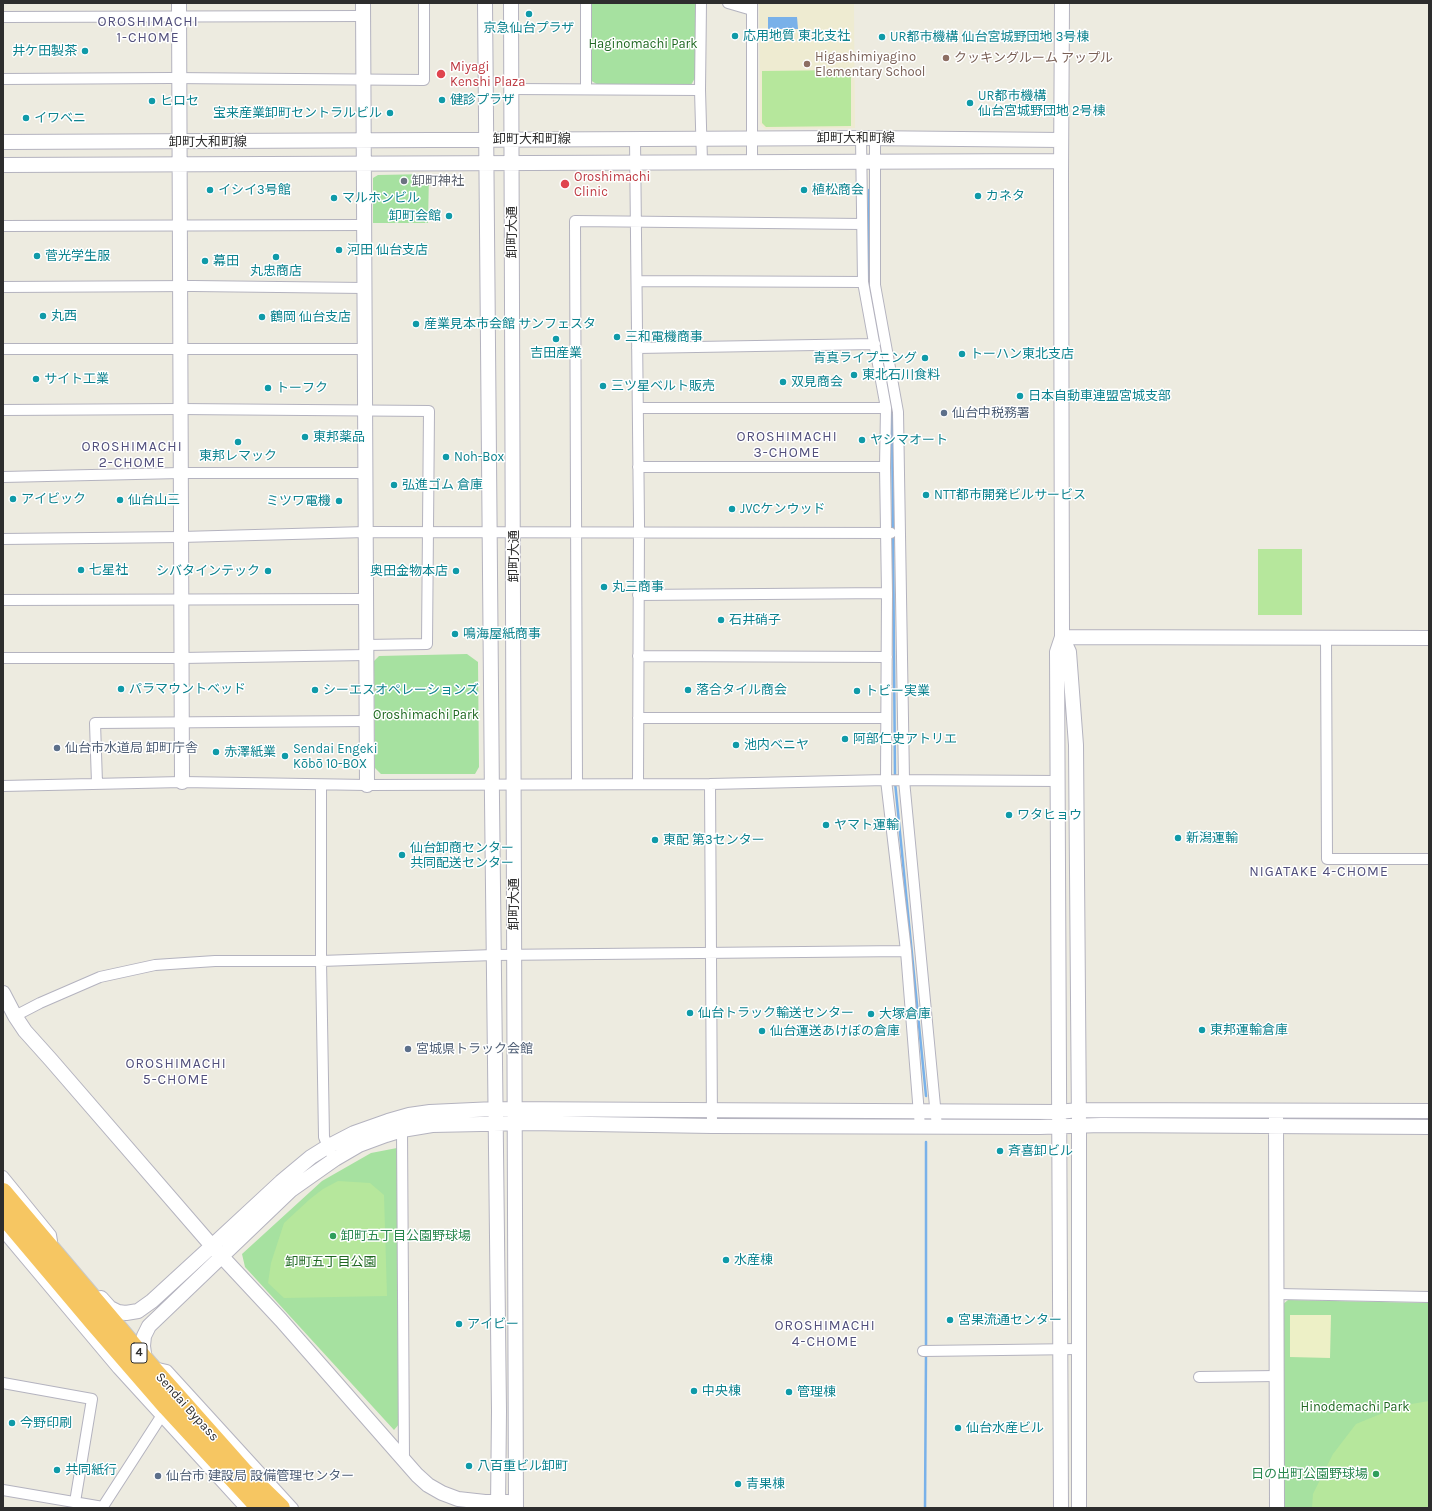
<!DOCTYPE html>
<meta charset="utf-8">
<style>
body{margin:0}
#map{position:relative;width:1432px;height:1511px;overflow:hidden;background:#edebe0;font-family:Karla,sans-serif}
canvas{display:block}
.frame{position:absolute;inset:0;border:4px solid #2d2d2d;pointer-events:none}
</style>
<div id="map">
<canvas width="1432" height="1511"></canvas>
<div class="frame"></div>
</div>
<script>
const context = document.querySelector('canvas').getContext('2d');
context.lineJoin = 'round';
function fillPath(path, color) { context.fillStyle = color; context.fill(path, 'evenodd'); }
const toPath = rows => new Path2D(rows.map(r => 'M' + r).join(''));
function stroke(path, color, width, dash) { context.strokeStyle = color; context.lineWidth = width; context.lineCap = dash ? 'butt' : 'round'; context.setLineDash(dash || []); context.stroke(path); }
function write(font, color, halo, rows, align = 'center') {
  context.font = font + ' Karla,"Noto Sans JP",sans-serif'; context.lineWidth = 3; context.setLineDash([]); context.textBaseline = 'middle'; context.strokeStyle = halo; context.fillStyle = color; for (const [text, x, y, turn = 0] of rows) {
    context.save(); context.translate(x, y); context.rotate((+turn || 0) * Math.PI / 180); context.textAlign = isNaN(turn) ? turn : align; if (halo) context.strokeText(text, 0, 0); context.fillText(text, 0, 0); context.restore();
  }
}
const education = toPath([
 [759,3,854,3,855,128,765,129,760,124]
]);
const green = toPath([
 [590,3,695,3,695,78,691,85,600,86,590,80],
 [429,174,428,223,373,223,373,178,378,175],
 [467,654,478,662,479,767,475,774,381,774,375,768,374,661,379,656],
 [397,1148,400,1423,394,1430,245,1267,242,1254,322,1181,371,1153],
 [1288,1300,1429,1303,1429,1508,1282,1508,1282,1305]
]);
const sand = toPath([
 [1290,1315,1331,1315,1330,1358,1290,1357]
]);
const pitch = toPath([
 [851,70,851,126,766,127,762,123,762,71],
 [1258,549,1302,549,1302,615,1258,615],
 [338,1181,370,1183,384,1195,387,1296,284,1298,268,1283,271,1263,284,1223,310,1199,323,1189],
 [1429,1401,1429,1508,1312,1508,1313,1494,1333,1454,1356,1424,1400,1406]
]);
const water = toPath([
 [768,17,797,17,798,29,768,29]
]);
const stream = toPath([
 [868,283,869,190],
 [890,404,892,414,893,531],
 [893,536,895,777],
 [895,782,926,1096],
 [926,1348,926,1142],
 [925,1508,926,1353]
]);
const street = toPath([
 [701,3,700,90,702,162],
 [728,3,752,10],
 [752,3,752,162],
 [3,17,363,16],
 [3,79,170,78,424,80,424,3],
 [511,89,700,90],
 [586,89,586,3],
 [861,138,863,282,886,408,885,467,887,593,886,780,906,951,920,1127],
 [875,138,875,285,898,412,904,780,937,1127],
 [635,139,639,523,638,784],
 [3,226,364,225],
 [637,281,863,282],
 [3,287,193,286,364,288],
 [637,348,875,344],
 [3,349,364,349],
 [638,408,886,408],
 [3,410,180,409,429,411,427,644,366,645],
 [638,467,885,467],
 [3,477,180,473,366,473],
 [3,539,181,537,366,532,891,533],
 [638,595,887,593],
 [3,600,366,599],
 [1326,637,1327,859,1429,859],
 [638,656,887,657],
 [3,658,182,658,366,655],
 [638,718,886,718],
 [97,783,95,723,367,721],
 [577,784,575,221,862,224],
 [710,784,712,1126],
 [321,785,321,961,324,1137,330,1152],
 [3,786,182,782,367,785,710,784,886,780,1058,781],
 [15,1016,40,1003,100,977,155,965,215,961,321,961,494,955,906,951],
 [402,1130,404,1460],
 [3,1176,51,1235,52,1241],
 [3,1232,118,1369,245,1508],
 [1278,1294,1429,1297],
 [923,1351,1079,1349],
 [154,1367,167,1370,293,1508],
 [1199,1377,1277,1376],
 [3,1383,92,1399,75,1502],
 [3,1490,103,1507],
 [102,1508,164,1412]
]);
const secondary = toPath([
 [179,3,182,782],
 [363,3,367,785],
 [485,3,492,800,499,1411,498,1508],
 [511,3,516,1508],
 [3,142,861,138,1061,140],
 [3,165,1061,161],
 [1062,637,1069,652,1076,745,1079,1126,1079,1508],
 [1062,637,1429,638],
 [3,993,15,1016,25,1031,51,1060,212,1246,281,1320,417,1475,428,1485,442,1493,458,1499,485,1502,508,1502],
 [1276,1118,1277,1508],
 [101,1298,110,1308,118,1312,126,1313,138,1311,152,1301,212,1246,281,1182,311,1157,327,1147,354,1133,388,1121,409,1115,430,1112,495,1109,1058,1112,1079,1110,1429,1111],
 [145,1361,143,1346,144,1336,149,1326,291,1190,335,1159,359,1145,386,1135,402,1130,432,1125,530,1123,712,1126,1040,1127,1101,1125,1429,1127],
 [1061,1508,1057,652,1062,637,1061,176,1062,3]
]);
const highway = toPath([
 [3,1192,150,1366,244,1472,281,1508],
 [3,1215,94,1323,167,1407,260,1508]
]);
const markers = [
 [529,14,4,"#0f9aa8"],
 [735,36,4,"#0f9aa8"],
 [882,37,4,"#0f9aa8"],
 [85,51,4,"#0f9aa8"],
 [946,58,4,"#8d6e63"],
 [807,64,4,"#8d6e63"],
 [441,74,5,"#e0444e"],
 [442,100,4,"#0f9aa8"],
 [152,101,4,"#0f9aa8"],
 [970,103,4,"#0f9aa8"],
 [390,113,4,"#0f9aa8"],
 [26,118,4,"#0f9aa8"],
 [404,181,4,"#6b7280"],
 [565,184,5,"#e0444e"],
 [210,190,4,"#0f9aa8"],
 [804,190,4,"#0f9aa8"],
 [978,196,4,"#0f9aa8"],
 [334,198,4,"#0f9aa8"],
 [449,216,4,"#0f9aa8"],
 [339,250,4,"#0f9aa8"],
 [37,256,4,"#0f9aa8"],
 [276,257,4,"#0f9aa8"],
 [205,261,4,"#0f9aa8"],
 [43,316,4,"#0f9aa8"],
 [262,317,4,"#0f9aa8"],
 [416,324,4,"#0f9aa8"],
 [617,337,4,"#0f9aa8"],
 [556,339,4,"#0f9aa8"],
 [962,354,4,"#0f9aa8"],
 [925,358,4,"#0f9aa8"],
 [854,375,4,"#0f9aa8"],
 [36,379,4,"#0f9aa8"],
 [783,382,4,"#0f9aa8"],
 [603,386,4,"#0f9aa8"],
 [268,388,4,"#0f9aa8"],
 [1020,396,4,"#0f9aa8"],
 [944,413,4,"#5c6f8a"],
 [305,437,4,"#0f9aa8"],
 [862,440,4,"#0f9aa8"],
 [238,442,4,"#0f9aa8"],
 [446,457,4,"#0f9aa8"],
 [394,485,4,"#0f9aa8"],
 [926,495,4,"#0f9aa8"],
 [13,499,4,"#0f9aa8"],
 [120,500,4,"#0f9aa8"],
 [339,501,4,"#0f9aa8"],
 [732,509,4,"#0f9aa8"],
 [81,570,4,"#0f9aa8"],
 [268,571,4,"#0f9aa8"],
 [456,571,4,"#0f9aa8"],
 [604,587,4,"#0f9aa8"],
 [721,620,4,"#0f9aa8"],
 [455,634,4,"#0f9aa8"],
 [121,689,4,"#0f9aa8"],
 [315,690,4,"#0f9aa8"],
 [688,690,4,"#0f9aa8"],
 [857,691,4,"#0f9aa8"],
 [845,739,4,"#0f9aa8"],
 [736,745,4,"#0f9aa8"],
 [57,748,4,"#5c6f8a"],
 [216,752,4,"#0f9aa8"],
 [285,756,4,"#0f9aa8"],
 [1009,815,4,"#0f9aa8"],
 [826,825,4,"#0f9aa8"],
 [1178,838,4,"#0f9aa8"],
 [655,840,4,"#0f9aa8"],
 [402,855,4,"#0f9aa8"],
 [690,1013,4,"#0f9aa8"],
 [871,1014,4,"#0f9aa8"],
 [1202,1030,4,"#0f9aa8"],
 [762,1031,4,"#0f9aa8"],
 [408,1049,4,"#5c6f8a"],
 [1000,1151,4,"#0f9aa8"],
 [333,1236,4,"#2e9e5b"],
 [726,1260,4,"#0f9aa8"],
 [950,1320,4,"#0f9aa8"],
 [459,1324,4,"#0f9aa8"],
 [694,1391,4,"#0f9aa8"],
 [789,1392,4,"#0f9aa8"],
 [12,1423,4,"#0f9aa8"],
 [958,1428,4,"#0f9aa8"],
 [469,1466,4,"#0f9aa8"],
 [57,1470,4,"#0f9aa8"],
 [1376,1474,4,"#2e9e5b"],
 [158,1476,4,"#5c6f8a"],
 [738,1484,4,"#0f9aa8"]
];
const shields = [
 [139,1353,16]
];
const shieldNames = [
 ["4",139,1353]
];
const cultureNames = [
 ["京急仙台プラザ",529,28,"center"],
 ["応用地質 東北支社",743,36],
 ["UR都市機構 仙台宮城野団地 3号棟",890,37],
 ["井ケ田製茶",77,51,"right"],
 ["UR都市機構",978,96],
 ["仙台宮城野団地 2号棟",978,111],
 ["健診プラザ",450,100],
 ["ヒロセ",160,101],
 ["宝来産業卸町セントラルビル",382,113,"right"],
 ["イワベニ",34,118],
 ["イシイ3号館",218,190],
 ["植松商会",812,190],
 ["カネタ",986,196],
 ["マルホンビル",342,198],
 ["卸町会館",441,216,"right"],
 ["河田 仙台支店",347,250],
 ["菅光学生服",45,256],
 ["幕田",213,261],
 ["丸忠商店",276,271,"center"],
 ["丸西",51,316],
 ["鶴岡 仙台支店",270,317],
 ["産業見本市会館 サンフェスタ",424,324],
 ["三和電機商事",625,337],
 ["吉田産業",556,353,"center"],
 ["トーハン東北支店",970,354],
 ["青真ライプニング",917,358,"right"],
 ["東北石川食料",862,375],
 ["サイト工業",44,379],
 ["双見商会",791,382],
 ["三ツ星ベルト販売",611,386],
 ["トーフク",276,388],
 ["日本自動車連盟宮城支部",1028,396],
 ["東邦薬品",313,437],
 ["ヤシマオート",870,440],
 ["東邦レマック",238,456,"center"],
 ["Noh-Box",454,457],
 ["弘進ゴム 倉庫",402,485],
 ["NTT都市開発ビルサービス",934,495],
 ["アイビック",21,499],
 ["仙台山三",128,500],
 ["ミツワ電機",331,501,"right"],
 ["JVCケンウッド",740,509],
 ["七星社",89,570],
 ["シバタインテック",260,571,"right"],
 ["奥田金物本店",448,571,"right"],
 ["丸三商事",612,587],
 ["石井硝子",729,620],
 ["鳴海屋紙商事",463,634],
 ["パラマウントベッド",129,689],
 ["シーエスオペレーションズ",323,690],
 ["落合タイル商会",696,690],
 ["トビー実業",865,691],
 ["阿部仁史アトリエ",853,739],
 ["池内ベニヤ",744,745],
 ["Sendai Engeki",293,749],
 ["Kōbō 10-BOX",293,764],
 ["赤澤紙業",224,752],
 ["ワタヒョウ",1017,815],
 ["ヤマト運輸",834,825],
 ["新潟運輸",1186,838],
 ["東配 第3センター",663,840],
 ["仙台卸商センター",410,848],
 ["共同配送センター",410,863],
 ["仙台トラック輸送センター",698,1013],
 ["大塚倉庫",879,1014],
 ["東邦運輸倉庫",1210,1030],
 ["仙台運送あけぼの倉庫",770,1031],
 ["斉喜卸ビル",1008,1151],
 ["水産棟",734,1260],
 ["宮果流通センター",958,1320],
 ["アイビー",467,1324],
 ["中央棟",702,1391],
 ["管理棟",797,1392],
 ["今野印刷",20,1423],
 ["仙台水産ビル",966,1428],
 ["八百重ビル卸町",477,1466],
 ["共同紙行",65,1470],
 ["青果棟",746,1484]
];
const parkNames = [
 ["Haginomachi Park",643,44],
 ["Oroshimachi Park",426,715],
 ["卸町五丁目公園",331,1262],
 ["Hinodemachi Park",1355,1407]
];
const educationNames = [
 ["Higashimiyagino",815,57],
 ["Elementary School",815,72],
 ["クッキングルーム アップル",954,58]
];
const healthNames = [
 ["Miyagi",450,67],
 ["Kenshi Plaza",450,82],
 ["Oroshimachi",574,177],
 ["Clinic",574,192]
];
const streetNames = [
 ["卸町大和町線",856,138],
 ["卸町大和町線",532,139],
 ["卸町大和町線",208,142],
 ["卸町大通",512,232,-90],
 ["卸町大通",514,556,-90],
 ["卸町大通",514,904,-90],
 ["Sendai Bypass",187,1407,48]
];
const worshipNames = [
 ["卸町神社",412,181]
];
const serviceNames = [
 ["仙台中税務署",952,413],
 ["仙台市水道局 卸町庁舎",65,748],
 ["宮城県トラック会館",416,1049],
 ["仙台市 建設局 設備管理センター",166,1476]
];
const leisureNames = [
 ["卸町五丁目公園野球場",341,1236],
 ["日の出町公園野球場",1368,1474,"right"]
];
const neighbourhoodNames = [
 ["OROSHIMACHI",148,22],
 ["1-CHOME",148,38],
 ["OROSHIMACHI",787,437],
 ["3-CHOME",787,453],
 ["OROSHIMACHI",132,447],
 ["2-CHOME",132,463],
 ["NIGATAKE 4-CHOME",1319,872],
 ["OROSHIMACHI",176,1064],
 ["5-CHOME",176,1080],
 ["OROSHIMACHI",825,1326],
 ["4-CHOME",825,1342]
];
fillPath(education, '#eeebd1');
fillPath(green, '#a6e1a0');
fillPath(sand, '#edf0c6');
fillPath(pitch, '#b6e79c');
fillPath(water, '#79b1e9');
stroke(stream, '#79b1e9', 2.5);
stroke(street, '#b4b3bf', 12);
stroke(secondary, '#b4b3bf', 16);
stroke(highway, '#c8c8c8', 20);
stroke(street, '#fff', 10);
stroke(secondary, '#fff', 14);
stroke(highway, '#f6c662', 18);
for (const [x, y, r, color] of markers) { const dot = new Path2D(); dot.arc(x, y, r, 0, 2 * Math.PI); context.fillStyle = color; context.fill(dot); stroke(dot, '#fff', 1.5); }
for (const [x, y, w] of shields) { const box = new Path2D(); box.roundRect(x - w / 2, y - 10, w, 20, 3); context.fillStyle = '#fff'; context.fill(box); stroke(box, '#2d2d2d', 1); }
write('bold 12px', '#2d2d2d', null, shieldNames);
write('13px', '#0d838f', '#fff', cultureNames, 'left');
write('13px', '#1f6821', '#fff', parkNames);
write('13px', '#785e54', '#fff', educationNames, 'left');
write('13px', '#be3a42', '#fff', healthNames, 'left');
write('13px', '#2d2d2d', '#fff', streetNames);
write('13px', '#5b616d', '#fff', worshipNames, 'left');
write('13px', '#4e5e75', '#fff', serviceNames, 'left');
write('13px', '#27864d', '#fff', leisureNames, 'left');
context.letterSpacing = '1px';
write('14px', '#514f7c', '#fff', neighbourhoodNames);
context.letterSpacing = '0px';
</script>
